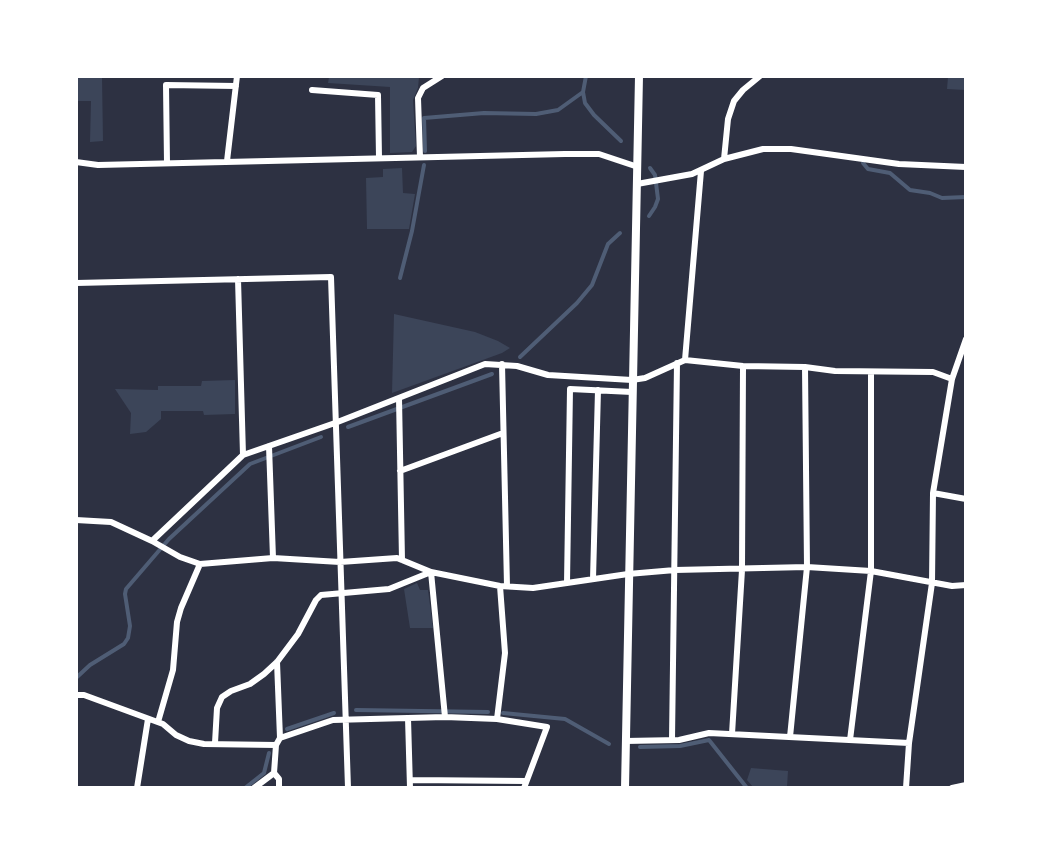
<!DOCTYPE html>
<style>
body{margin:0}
#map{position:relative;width:1042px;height:864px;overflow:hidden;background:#2d3142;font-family:Karla,sans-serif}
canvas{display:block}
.frame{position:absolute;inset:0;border:78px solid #fff;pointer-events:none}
</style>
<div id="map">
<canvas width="1042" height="864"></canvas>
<div class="frame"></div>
</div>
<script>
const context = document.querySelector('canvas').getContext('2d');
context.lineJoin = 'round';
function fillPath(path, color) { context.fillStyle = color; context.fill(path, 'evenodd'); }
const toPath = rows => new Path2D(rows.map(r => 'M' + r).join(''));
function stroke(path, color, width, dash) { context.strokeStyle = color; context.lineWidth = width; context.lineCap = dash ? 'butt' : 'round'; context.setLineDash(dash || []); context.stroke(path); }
const green = toPath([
 [77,76,102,77,103,141,90,142,91,101,77,101],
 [329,77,419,77,418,88,413,100,416,146,412,152,390,153,390,87,328,83],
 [948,77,965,77,965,90,947,89],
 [402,168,403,193,415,194,409,229,367,229,366,178,383,177,383,169],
 [394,314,475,332,498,341,510,348,502,353,392,393],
 [235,380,235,414,204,415,203,411,161,411,161,419,146,432,130,434,131,413,115,389,158,390,158,386,201,386,202,381],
 [417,583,420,590,428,590,433,628,410,628,404,589],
 [751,768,788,771,787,787,753,787,747,780]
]);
const stream = toPath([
 [586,76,583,92,585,103,594,115,621,141],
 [425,151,424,118,484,113,536,114,558,110,583,92],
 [863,163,868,169,890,173,910,190,930,193,942,198,966,197],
 [649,216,655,207,658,199,655,175,650,168],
 [400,278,412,231,424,165],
 [520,357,577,303,592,285,608,244,620,233],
 [348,427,492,374],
 [76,678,90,665,124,644,128,638,130,626,125,594,126,589,169,539,250,464,321,437],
 [356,710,488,712],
 [503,713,565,719,609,744],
 [287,729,334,713],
 [640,747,680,746,709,740,747,788],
 [245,788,264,773,269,753]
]);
const minor = toPath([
 [312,90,378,95,379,158],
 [420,157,418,98,423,88,442,76],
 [724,159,728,119,734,101,743,90,760,76],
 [227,161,237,76],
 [76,162,98,165,565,154,599,154,638,167],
 [167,163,166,85,236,86],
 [637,184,692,174,724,159,763,149,791,149,899,164,966,167],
 [238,279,243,455],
 [76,283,331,277,348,788],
 [685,360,701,171],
 [502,364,507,586],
 [399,398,402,560],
 [269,446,273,558],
 [400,471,503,433],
 [933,493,966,499],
 [76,520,111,522,152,541,180,557,200,564,273,558,340,562,397,558,431,572,500,586,533,588,628,574,675,570,807,567,871,571,952,586,966,585],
 [152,541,243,455,335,423,485,364,517,366,548,375,632,380,645,378,685,360,743,366,805,367,835,371,933,372,952,379],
 [593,579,598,390],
 [567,583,570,389,632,392],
 [277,662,280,738],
 [76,695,84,695,163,724,176,735,189,741,204,744,276,745],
 [408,718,410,788],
 [497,719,505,653,500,586],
 [158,722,173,670,177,622,181,608,200,564],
 [732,734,742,570,743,366],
 [790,737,807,567,805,367],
 [672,740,677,363],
 [850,740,871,571,871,372],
 [625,741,679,740,709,733,909,743],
 [215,743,217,708,222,697,231,691,250,684,264,674,277,662,298,634,316,600,321,595,389,589,431,572,445,717],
 [274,773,279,779,279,788],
 [410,780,526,781],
 [137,788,148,719],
 [254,788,274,773,276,745,280,738,333,720,445,717,497,719,547,727,524,788],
 [906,788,909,743,932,583,933,493,952,379,966,339],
 [952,788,966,785]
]);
const tertiary = toPath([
 [625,788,639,76]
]);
fillPath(green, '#3c4559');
stroke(stream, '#4f5d75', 4);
stroke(minor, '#fff', 6);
stroke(tertiary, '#fff', 8);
</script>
